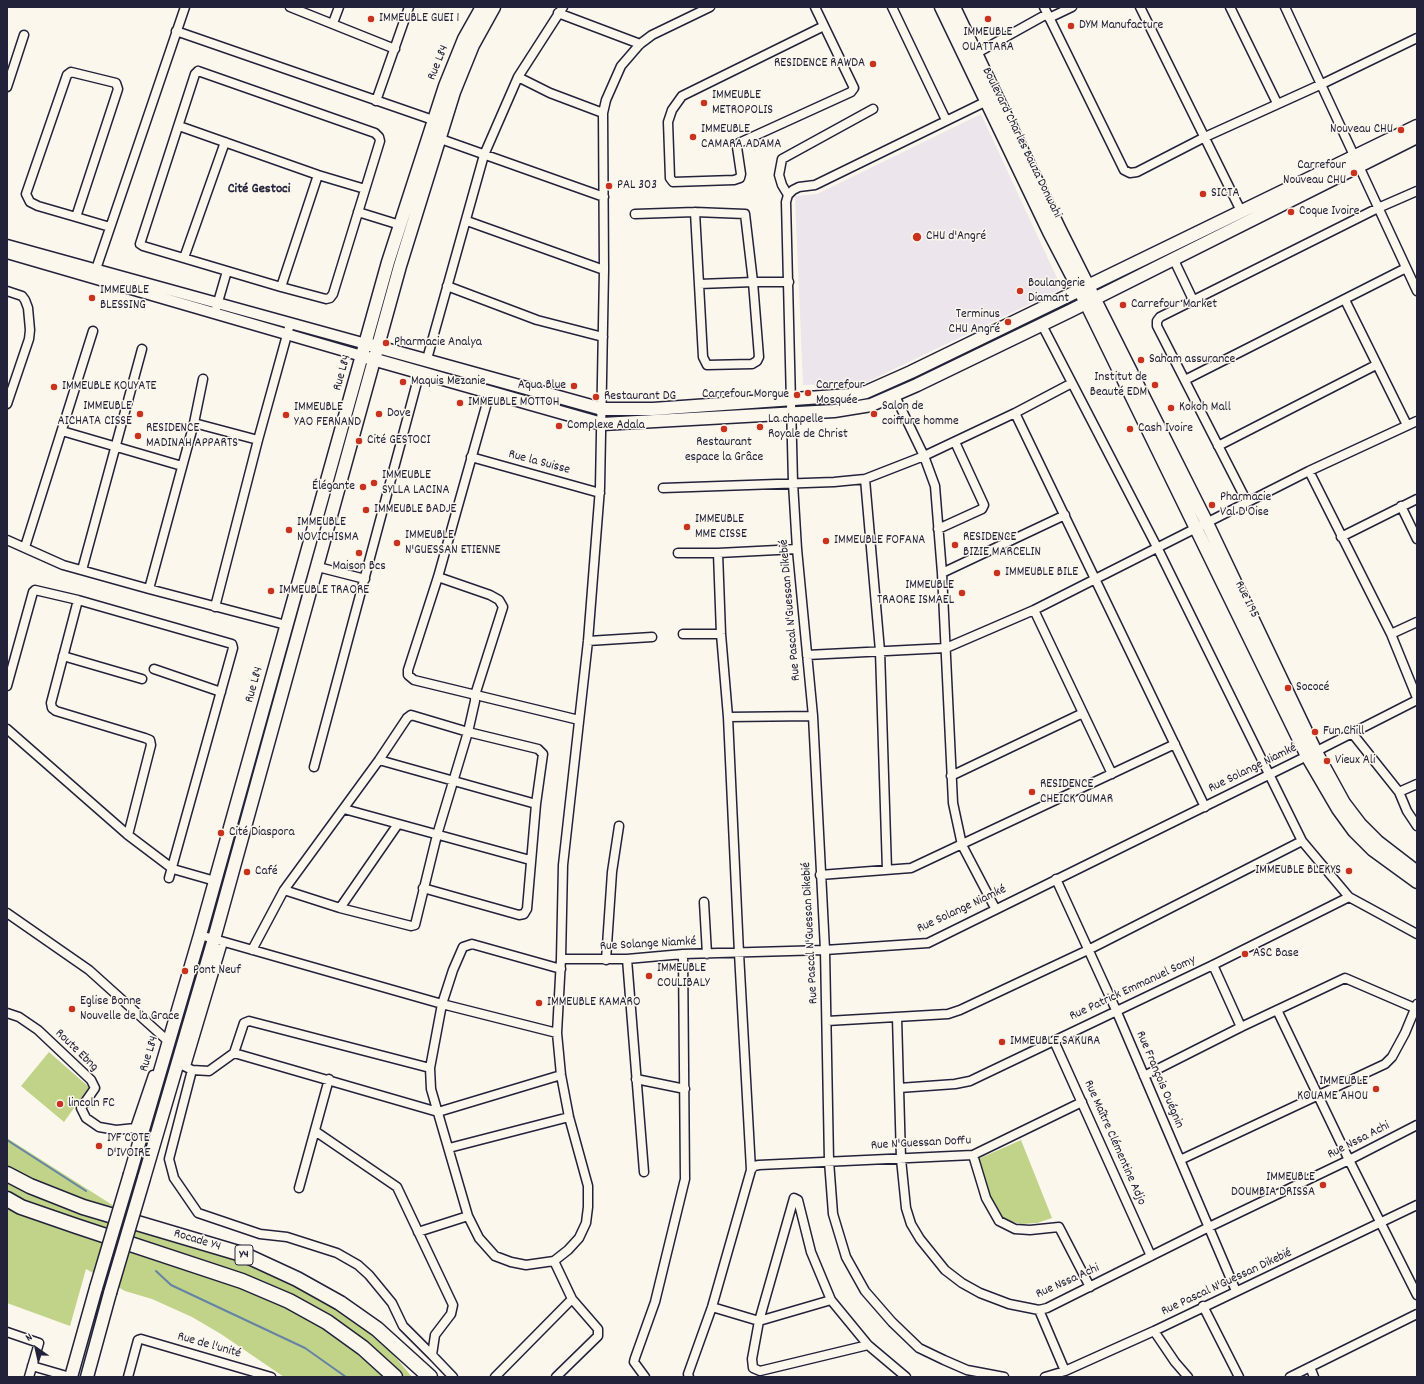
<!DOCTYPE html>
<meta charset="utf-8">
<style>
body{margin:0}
#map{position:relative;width:1424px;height:1384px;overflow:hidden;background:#fbf7ec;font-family:Dekko,sans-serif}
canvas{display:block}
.frame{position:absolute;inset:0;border:8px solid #22223b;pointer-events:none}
.north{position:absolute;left:16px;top:1328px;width:40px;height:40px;-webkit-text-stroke:3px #fbf7ec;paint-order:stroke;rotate:326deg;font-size:11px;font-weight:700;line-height:16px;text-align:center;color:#22223b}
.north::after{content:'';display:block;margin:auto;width:14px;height:18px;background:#22223b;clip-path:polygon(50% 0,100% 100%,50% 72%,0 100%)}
</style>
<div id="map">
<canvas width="1424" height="1384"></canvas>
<div class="frame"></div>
<div class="north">N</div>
</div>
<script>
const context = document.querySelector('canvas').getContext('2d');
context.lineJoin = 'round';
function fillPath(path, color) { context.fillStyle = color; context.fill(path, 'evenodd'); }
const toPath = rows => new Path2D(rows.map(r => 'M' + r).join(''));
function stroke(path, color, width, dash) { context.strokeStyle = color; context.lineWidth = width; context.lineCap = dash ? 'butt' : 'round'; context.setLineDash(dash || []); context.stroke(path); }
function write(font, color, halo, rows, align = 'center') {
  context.font = font + ' Dekko,sans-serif'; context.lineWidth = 3; context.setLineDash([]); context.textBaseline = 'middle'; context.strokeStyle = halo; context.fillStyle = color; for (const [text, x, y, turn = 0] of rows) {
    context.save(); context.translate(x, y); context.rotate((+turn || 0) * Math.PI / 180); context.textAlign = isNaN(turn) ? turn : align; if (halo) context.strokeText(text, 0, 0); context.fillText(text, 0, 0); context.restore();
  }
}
const built = toPath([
 [981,114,1057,278,1059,290,865,383,803,385,795,196,817,194]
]);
const green = toPath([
 [49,1052,89,1087,64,1122,21,1086],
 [7,1138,147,1227,281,1275,358,1312,412,1377,284,1377,221,1334,192,1317,152,1299,125,1291,86,1269,70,1326,7,1303],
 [1021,1140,1052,1218,1037,1223,1022,1224,1008,1221,992,1211,976,1160]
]);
const stream = toPath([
 [7,1140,86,1191],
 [156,1271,171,1285,305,1348,346,1377]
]);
const minor = toPath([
 [290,7,395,49],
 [815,7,854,88,851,92,739,143,737,147,741,174,740,178,734,180,673,182,670,178,668,122,672,110,682,96,824,26],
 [892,7,946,120],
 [1044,7,1124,170,1130,173,1137,172,1205,137,1322,84,1417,38],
 [1140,7,1241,211],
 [1230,7,1277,103],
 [1285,7,1417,291],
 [558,13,640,44],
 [1049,18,1072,7],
 [333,23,339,7],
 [176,31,433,120],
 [977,53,1047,14],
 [198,71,375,133,379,137,380,141,333,294,330,298,326,299,281,287,143,246,140,244,195,74,198,71],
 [518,77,550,93,603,113],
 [7,87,24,35],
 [989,100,815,185,799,187,793,190,788,195,786,202,793,483,797,549,813,716,825,950,829,1161,833,1214,846,1257,865,1291,892,1322,919,1348,944,1360,967,1370,1004,1377],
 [376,101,409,7],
 [179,126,318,175,365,189],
 [435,137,604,197],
 [788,195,782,185,779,175,782,159,873,109],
 [358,212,400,225],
 [695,212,703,357,707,365,752,364,757,361,759,357,753,282,789,282],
 [635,214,695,212,745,214,753,282,699,284],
 [76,217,118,89,116,83,71,72,67,75,26,194,30,202,38,206,76,217,110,227],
 [467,221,604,270],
 [184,258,225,142],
 [1173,258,1193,300],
 [94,275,185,7],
 [447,286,537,320,603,337],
 [281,287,318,175],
 [7,291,22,296,25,300,28,308,30,330,29,339,7,404],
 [1345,300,1407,425],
 [216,309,227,271],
 [1042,325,1158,549,1302,841,1349,897,1417,934],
 [427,359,484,155,518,77,563,7],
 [1185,380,1406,268],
 [490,392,438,577,408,670,408,675,414,680,579,720],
 [895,396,924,456,935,486,942,573,953,803,962,845,995,908],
 [1015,413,1072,383],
 [194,423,258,440],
 [62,431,182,466],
 [1218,446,1376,365],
 [471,457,600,493],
 [1309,471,1391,634,1417,622],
 [865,479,880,651,887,870],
 [663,488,834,482,865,479,924,456,1015,413,1205,807],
 [1247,502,1157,326,1157,321,1160,317,1378,208,1417,191],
 [1401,506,1417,539],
 [938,529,982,509,984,505,955,442],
 [1341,537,1417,499],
 [7,540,63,565,149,589,286,625],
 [25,547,93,331],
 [678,553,718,553,797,549],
 [318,567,365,579],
 [82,570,142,349],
 [942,573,1065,515],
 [149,589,194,423,203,379],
 [78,600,51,703,52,708,56,711,145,738,150,740,151,745,128,835],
 [215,607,258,440,290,324],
 [1034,610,1112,774],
 [683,634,721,634],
 [1391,634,1417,698],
 [588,641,652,637],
 [807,655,946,648,1034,610,1309,471,1417,421],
 [63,656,142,679],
 [154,669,221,692],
 [7,686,33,592,35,590,78,600,232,644,233,648,169,878],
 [728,717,813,716],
 [7,729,128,835,173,869,215,881],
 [1352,733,1399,792,1407,811,1417,826],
 [314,767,420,371],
 [951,776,1083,713],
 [1399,792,1417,784],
 [344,809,530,860],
 [820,875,911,868,1175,744],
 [1056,879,1116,1010,1236,1291],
 [423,888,519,915,524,914,527,909,536,804],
 [284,890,340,908,411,926,415,925,437,835,468,732,475,701,475,695,503,607,499,600,490,595,438,577],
 [704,902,707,954],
 [340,908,398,824],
 [7,913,89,970,169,1042],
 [200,935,442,1004,557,1033],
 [252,950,284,890,379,760,407,718,411,715,468,732,538,749,543,754,536,804,379,760],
 [561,959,627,959,683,954,825,950,928,943,1307,756,1417,700],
 [627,959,644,1172],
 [606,960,612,872,619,826],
 [1213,965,1241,1027],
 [1277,1010,1349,1160,1417,1295],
 [7,1013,19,1017,38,1030,91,1080,95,1088,81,1108,86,1118,99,1127,116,1130,135,1128,153,1075],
 [897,1017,901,1159,906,1208,911,1224,920,1239,945,1270,962,1283,980,1293,1009,1304,1039,1310,1047,1308,1207,1228,1349,1160,1417,1125],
 [827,1021,948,1014,960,1010,1088,950,1302,841],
 [1054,1041,1151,1256],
 [234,1053,438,1112,561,1075],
 [178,1063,192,1070,209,1071,234,1053,244,1023,249,1021,430,1068],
 [186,1066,223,942],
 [192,1070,169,1159,174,1178,198,1213,260,1234,287,1237,337,1253,358,1265,369,1275,392,1303,403,1326,432,1355],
 [1144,1076,1241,1027,1345,978,1417,1009],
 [636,1079,685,1089],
 [899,1088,955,1084,970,1081,1213,965,1349,897],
 [315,1131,397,1187,453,1305,451,1314,435,1335,432,1355,453,1377],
 [449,1148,569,1117],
 [973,1155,986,1198,999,1221,1015,1229,1030,1230,1059,1227,1090,1287],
 [1180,1160,1385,1064,1392,1057,1405,1033,1417,1004],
 [751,1170,754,1166,759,1165,973,1155,1082,1102],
 [299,1188,329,1079],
 [418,1232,468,1216],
 [554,1261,568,1250,579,1238,586,1223,588,1207,588,1186,569,1117,561,1075,557,1033,561,959,563,865,588,641,600,488,604,270,603,113,606,100,621,66,640,44,652,35,710,7],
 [1203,1306,1239,1377],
 [712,1307,759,1321,831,1300],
 [1039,1310,1065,1371],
 [1154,1331,1175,1362,1188,1377],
 [7,1332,39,1343,29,1377],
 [868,1345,760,1371,753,1368,752,1359,759,1321,794,1198,798,1200,811,1252,831,1300,868,1345,906,1377],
 [32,1366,70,1377],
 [1310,1367,1314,1377],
 [128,1377,138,1340,141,1339,271,1377],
 [495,1377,572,1299],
 [556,1377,598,1336,598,1329,572,1299,554,1261,526,1265,511,1262,495,1256,479,1238,468,1216,431,1089,430,1068,442,1004,453,970,463,947,472,944,561,969],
 [645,1377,634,1362,635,1358,655,1302,685,1179,683,954],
 [689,1377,688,1374,712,1307,751,1170,739,953,728,717,721,634,718,553],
 [1045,1377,1065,1371,1154,1331,1417,1205],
 [1290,1377,1417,1314]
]);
const tertiary = toPath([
 [7,245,366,344],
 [7,253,362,356]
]);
const secondary = toPath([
 [941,7,1049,232,1086,303,1307,756,1338,809,1354,831,1373,850,1417,882],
 [954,7,1059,228,1207,523,1316,752,1344,803,1360,824,1378,842,1417,872],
 [371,345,602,409,653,409,850,395,866,392,911,372,1417,126],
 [369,358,602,424,834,411,871,405,917,385,1070,311,1417,137],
 [130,1174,200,935,388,262,445,86,464,39,482,7],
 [144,1178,214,939,400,266,454,92,473,45,494,7],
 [71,1377,96,1288],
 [87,1377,110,1293]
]);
const trunk = toPath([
 [7,1174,30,1186,83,1207,245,1255,297,1279,340,1303,377,1329,430,1377],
 [7,1199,21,1207,76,1226,242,1281,289,1301,327,1322,363,1348,395,1377]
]);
const secondaryBridge = toPath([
 [96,1288,130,1174],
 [110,1293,144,1178]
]);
const markers = [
 [371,19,4,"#c8321e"],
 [988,19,4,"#c8321e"],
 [1071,26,4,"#c8321e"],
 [873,64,4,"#c8321e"],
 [704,103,4,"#c8321e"],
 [1401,130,4,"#c8321e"],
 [693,137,4,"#c8321e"],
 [1354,173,4,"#c8321e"],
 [609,186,4,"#c8321e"],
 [1203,194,4,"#c8321e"],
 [1291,212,4,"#c8321e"],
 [917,237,5,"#c8321e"],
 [1020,291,4,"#c8321e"],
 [92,298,4,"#c8321e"],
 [1123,305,4,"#c8321e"],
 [1008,322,4,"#c8321e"],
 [386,343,4,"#c8321e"],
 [1141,360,4,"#c8321e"],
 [403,382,4,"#c8321e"],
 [1155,385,4,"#c8321e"],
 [574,386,4,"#c8321e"],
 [54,387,4,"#c8321e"],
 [808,393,4,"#c8321e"],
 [797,395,4,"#c8321e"],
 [596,397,4,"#c8321e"],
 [460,403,4,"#c8321e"],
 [1171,408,4,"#c8321e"],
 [140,414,4,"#c8321e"],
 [379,414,4,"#c8321e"],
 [874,414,4,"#c8321e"],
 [286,415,4,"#c8321e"],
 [559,426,4,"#c8321e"],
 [760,427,4,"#c8321e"],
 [724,429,4,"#c8321e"],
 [1130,429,4,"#c8321e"],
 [138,436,4,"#c8321e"],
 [359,441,4,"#c8321e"],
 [374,483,4,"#c8321e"],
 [363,487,4,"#c8321e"],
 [1212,505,4,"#c8321e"],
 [366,510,4,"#c8321e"],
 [687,527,4,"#c8321e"],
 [289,530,4,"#c8321e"],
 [826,541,4,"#c8321e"],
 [397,543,4,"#c8321e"],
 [955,545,4,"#c8321e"],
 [359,553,4,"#c8321e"],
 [997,573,4,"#c8321e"],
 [271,591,4,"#c8321e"],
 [962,593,4,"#c8321e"],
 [1288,688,4,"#c8321e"],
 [1315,732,4,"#c8321e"],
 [1327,761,4,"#c8321e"],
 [1032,792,4,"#c8321e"],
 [221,833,4,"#c8321e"],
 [1349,871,4,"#c8321e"],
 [247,872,4,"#c8321e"],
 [1245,954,4,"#c8321e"],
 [185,971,4,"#c8321e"],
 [649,976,4,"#c8321e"],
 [539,1003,4,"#c8321e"],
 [72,1009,4,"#c8321e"],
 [1002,1042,4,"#c8321e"],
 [1376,1089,4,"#c8321e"],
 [60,1104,4,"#c8321e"],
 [99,1146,4,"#c8321e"],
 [1323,1185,4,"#c8321e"]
];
const shields = [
 [244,1255,18]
];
const shieldNames = [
 ["Y4",244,1255]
];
const poiNames = [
 ["IMMEUBLE GUEI 1",379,19],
 ["DYM Manufacture",1079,26],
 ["IMMEUBLE",988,33,"center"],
 ["OUATTARA",988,48,"center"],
 ["RESIDENCE RAWDA",865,64,"right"],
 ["IMMEUBLE",712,96],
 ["METROPOLIS",712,111],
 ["IMMEUBLE",701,130],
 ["CAMARA ADAMA",701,145],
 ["Nouveau CHU",1393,130,"right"],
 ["Carrefour",1346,166,"right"],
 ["Nouveau CHU",1346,181,"right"],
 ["PAL 303",617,186],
 ["SICTA",1211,194],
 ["Coque Ivoire",1299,212],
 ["CHU d'Angré",926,237],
 ["Boulangerie",1028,284],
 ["Diamant",1028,299],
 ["IMMEUBLE",100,291],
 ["BLESSING",100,306],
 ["Carrefour Market",1131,305],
 ["Terminus",1000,315,"right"],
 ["CHU Angré",1000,330,"right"],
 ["Pharmacie Analya",394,343],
 ["Saham assurance",1149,360],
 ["Institut de",1147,378,"right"],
 ["Beauté EDM",1147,393,"right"],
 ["Maquis Mezanie",411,382],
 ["Aqua Blue",566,386,"right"],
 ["Carrefour",816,386],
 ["Mosquée",816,401],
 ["IMMEUBLE KOUYATE",62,387],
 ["Carrefour Morgue",789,395,"right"],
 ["Restaurant DG",604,397],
 ["IMMEUBLE MOTTOH",468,403],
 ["IMMEUBLE",132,407,"right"],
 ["AICHATA CISSE",132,422,"right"],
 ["Salon de",882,407],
 ["coiffure homme",882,422],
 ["IMMEUBLE",294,408],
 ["YAO FERNAND",294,423],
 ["Kokoh Mall",1179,408],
 ["Dove",387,414],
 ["La chapelle",768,420],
 ["Royale de Christ",768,435],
 ["Complexe Adala",567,426],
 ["RESIDENCE",146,429],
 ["MADINAH APPARTS",146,444],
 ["Cash Ivoire",1138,429],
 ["Cité GESTOCI",367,441],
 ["Restaurant",724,443,"center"],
 ["espace la Grâce",724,458,"center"],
 ["IMMEUBLE",382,476],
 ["SYLLA LACINA",382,491],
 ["Élégante",355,487,"right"],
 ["Pharmacie",1220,498],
 ["Val D'Oise",1220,513],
 ["IMMEUBLE BADJE",374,510],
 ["IMMEUBLE",695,520],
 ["MME CISSE",695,535],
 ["IMMEUBLE",297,523],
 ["NOVICHISMA",297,538],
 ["IMMEUBLE",405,536],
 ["N'GUESSAN ETIENNE",405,551],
 ["RESIDENCE",963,538],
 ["BIZIE MARCELIN",963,553],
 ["IMMEUBLE FOFANA",834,541],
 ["Maison Bcs",359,567,"center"],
 ["IMMEUBLE BILE",1005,573],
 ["IMMEUBLE",954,586,"right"],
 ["TRAORE ISMAEL",954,601,"right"],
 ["IMMEUBLE TRAORE",279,591],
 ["Sococé",1296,688],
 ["Fun Chill",1323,732],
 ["Vieux Ali",1335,761],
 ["RESIDENCE",1040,785],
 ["CHEICK OUMAR",1040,800],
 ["Cité Diaspora",229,833],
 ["IMMEUBLE BLEKYS",1341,871,"right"],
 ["Café",255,872],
 ["ASC Base",1253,954],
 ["IMMEUBLE",657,969],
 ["COULIBALY",657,984],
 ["Pont Neuf",193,971],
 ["Eglise Bonne",80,1002],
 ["Nouvelle de la Grace",80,1017],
 ["IMMEUBLE KAMARO",547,1003],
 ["IMMEUBLE SAKURA",1010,1042],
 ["IMMEUBLE",1368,1082,"right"],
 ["KOUAME AHOU",1368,1097,"right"],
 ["lincoln FC",68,1104],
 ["IYF COTE",107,1139],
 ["D'IVOIRE",107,1154],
 ["IMMEUBLE",1315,1178,"right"],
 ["DOUMBIA DRISSA",1315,1193,"right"]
];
const streetNames = [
 ["Rue L84",439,63,-68],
 ["Boulevard Charles Bauza Donwahi",1021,143,64],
 ["Rue L84",343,373,-74],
 ["Rue la Suisse",539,463,15],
 ["Rue I195",1246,600,64],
 ["Rue Pascal N'Guessan Dikebié",791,610,-95],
 ["Rue L84",255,685,-74],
 ["Rue Solange Niamké",1253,769,-26],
 ["Rue Solange Niamké",962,910,-25],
 ["Rue Pascal N'Guessan Dikebié",811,933,-93],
 ["Rue Solange Niamké",648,945,-3],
 ["Rue Patrick Emmanuel Somy",1133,989,-25],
 ["Route Ebng",76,1051,44],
 ["Rue L84",150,1054,-73],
 ["Rue François Ouégnin",1159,1080,67],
 ["Rue Nssa Achi",1359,1141,-27],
 ["Rue Maître Clémentine Adjo",1114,1143,66],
 ["Rue N'Guessan Doffu",921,1144,-3],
 ["Rocade Y4",197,1241,17],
 ["Rue Nssa Achi",1068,1282,-24],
 ["Rue Pascal N'Guessan Dikebié",1227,1283,-25],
 ["Rue de l'unité",209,1346,16]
];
const neighbourhoodNames = [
 ["Cité Gestoci",259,190]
];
fillPath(built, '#ede5ec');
fillPath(green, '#c0d388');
stroke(stream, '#6583a6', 2);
stroke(minor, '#22223b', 11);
stroke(tertiary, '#22223b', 13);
stroke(secondary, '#22223b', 15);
stroke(trunk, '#22223b', 17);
stroke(minor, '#fbf7ec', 8);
stroke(tertiary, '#fbf7ec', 10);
stroke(secondary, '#fbf7ec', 12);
stroke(trunk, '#fbf7ec', 14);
stroke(secondaryBridge, '#22223b', 15, []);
stroke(secondaryBridge, '#fbf7ec', 12);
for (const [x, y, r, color] of markers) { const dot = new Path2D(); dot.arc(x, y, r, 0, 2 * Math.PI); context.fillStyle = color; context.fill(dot); stroke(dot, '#fbf7ec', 1.5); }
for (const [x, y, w] of shields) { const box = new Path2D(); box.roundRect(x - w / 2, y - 10, w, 20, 3); context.fillStyle = '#fbf7ec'; context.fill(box); stroke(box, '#22223b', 1); }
write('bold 12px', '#22223b', null, shieldNames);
write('13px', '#22223b', '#fbf7ec', poiNames, 'left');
write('13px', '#22223b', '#fbf7ec', streetNames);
write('bold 14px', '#22223b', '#fbf7ec', neighbourhoodNames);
</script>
